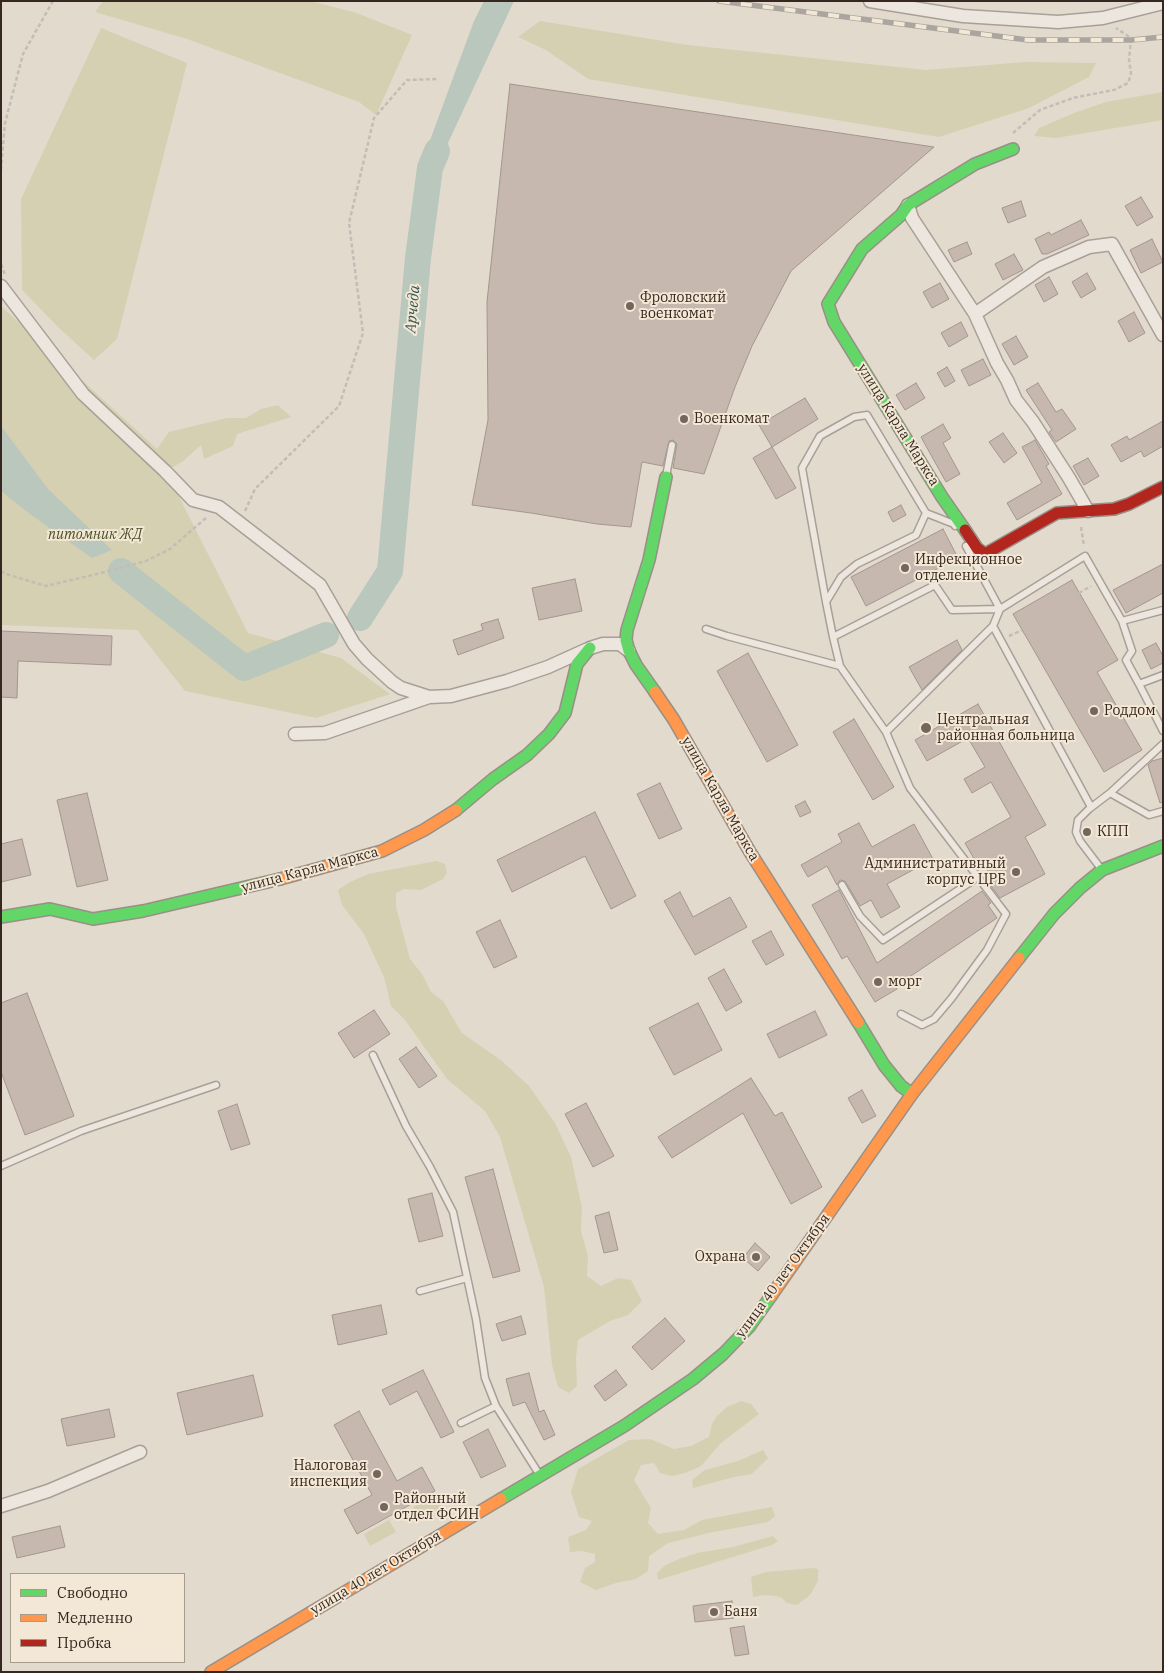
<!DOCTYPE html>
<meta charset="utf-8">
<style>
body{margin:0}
#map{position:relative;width:1164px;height:1673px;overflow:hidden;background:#e3dace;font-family:"IBM Plex Serif",serif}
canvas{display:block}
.frame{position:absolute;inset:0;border:2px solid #362820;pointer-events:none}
.legend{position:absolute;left:10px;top:1573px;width:175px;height:90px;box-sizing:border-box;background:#f3e7d5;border:1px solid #a79b8d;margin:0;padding:6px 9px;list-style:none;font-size:15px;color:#362820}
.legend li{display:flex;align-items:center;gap:10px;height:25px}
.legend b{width:25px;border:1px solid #a79b8d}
</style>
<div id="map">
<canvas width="1164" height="1673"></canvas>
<div class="frame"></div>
<ul class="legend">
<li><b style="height:6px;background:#63d668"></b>Свободно</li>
<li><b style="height:6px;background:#ff974d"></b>Медленно</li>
<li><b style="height:6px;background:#b3261e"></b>Пробка</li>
</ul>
</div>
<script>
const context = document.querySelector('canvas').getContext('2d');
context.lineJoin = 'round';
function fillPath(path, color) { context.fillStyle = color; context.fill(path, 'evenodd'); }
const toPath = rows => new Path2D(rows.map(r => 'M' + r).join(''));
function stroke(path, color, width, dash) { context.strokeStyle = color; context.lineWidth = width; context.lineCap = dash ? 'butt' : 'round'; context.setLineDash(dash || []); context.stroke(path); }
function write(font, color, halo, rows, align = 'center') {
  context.font = font + ' "IBM Plex Serif",serif'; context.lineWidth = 4; context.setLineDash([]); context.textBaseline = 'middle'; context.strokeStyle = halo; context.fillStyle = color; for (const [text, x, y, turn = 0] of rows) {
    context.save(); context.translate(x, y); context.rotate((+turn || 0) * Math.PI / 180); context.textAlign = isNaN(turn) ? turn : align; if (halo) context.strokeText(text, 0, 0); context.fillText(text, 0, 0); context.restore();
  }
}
const green = toPath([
 [103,1,310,1,354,12,412,35,376,115,359,102,187,39,95,12],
 [540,21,688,45,926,70,1025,62,1096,63,1089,77,1029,108,939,137,588,79,546,50,518,37],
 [101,28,187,63,117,339,94,360,58,327,22,290,21,199],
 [1163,92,1163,120,1056,138,1034,136,1039,128,1074,113,1106,102],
 [1,306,157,449,169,432,227,418,246,418,261,409,278,405,291,417,237,434,233,446,204,459,201,445,182,462,166,471,248,633,341,658,390,694,316,718,185,691,137,630,1,625],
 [436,861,445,864,447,873,443,879,421,890,404,889,396,893,396,907,410,959,422,974,431,992,443,1001,462,1033,502,1061,529,1086,555,1123,571,1157,582,1208,581,1231,588,1256,587,1276,601,1286,618,1278,631,1280,642,1301,628,1315,610,1321,578,1340,576,1358,577,1386,569,1393,558,1387,552,1365,544,1287,500,1137,485,1111,447,1079,405,1020,391,1006,384,977,364,934,342,905,338,890,350,882,368,874],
 [741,1401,751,1404,759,1414,721,1443,701,1466,685,1473,672,1476,660,1473,654,1463,641,1465,634,1480,651,1508,648,1523,658,1534,684,1530,702,1520,772,1507,775,1516,768,1522,708,1533,668,1543,649,1556,648,1571,636,1579,616,1583,596,1590,580,1582,585,1568,595,1562,595,1554,582,1551,570,1552,568,1537,586,1530,592,1521,579,1517,571,1492,578,1469,629,1440,650,1439,674,1449,691,1446,709,1437,712,1424,717,1416,727,1407],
 [763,1450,768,1458,752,1474,734,1477,693,1488,692,1480,705,1470,738,1461],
 [436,1495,442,1507,419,1519,413,1507],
 [389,1520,396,1532,370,1546,364,1534],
 [773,1536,778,1541,772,1545,658,1580,657,1573,664,1566,679,1559,697,1553,733,1547],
 [814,1568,818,1569,818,1581,810,1595,797,1605,787,1603,782,1598,776,1596,764,1595,753,1597,751,1577,766,1572]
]);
const water = toPath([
 [484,1,514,1,421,201,419,170,474,21],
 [1,426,48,489,112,550,92,558,30,514,1,491]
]);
const river = toPath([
 [121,571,244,668,326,635],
 [360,618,390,571,418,258,430,168,437,151]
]);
const building = toPath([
 [510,84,934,147,791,271,752,346,735,387,704,474,673,468,677,444,673,440,669,441,663,466,642,462,631,527,597,524,531,513,472,505,488,420,487,302,510,84],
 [1141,197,1153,217,1137,226,1125,206,1141,197],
 [1021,201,1026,216,1008,223,1002,208,1021,201],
 [1081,220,1089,235,1047,254,1042,254,1035,239,1049,232,1051,235,1081,220],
 [1152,239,1163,262,1141,273,1130,250,1152,239],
 [967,242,972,254,954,262,948,250,967,242],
 [1014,254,1023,270,1003,280,995,264,1014,254],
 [1087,273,1096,289,1081,298,1072,282,1087,273],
 [1049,277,1058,294,1044,302,1035,285,1049,277],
 [940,283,949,299,932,308,923,292,940,283],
 [1134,312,1145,333,1129,342,1118,321,1134,312],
 [961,322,968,336,949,347,941,333,961,322],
 [1016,336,1028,357,1014,365,1002,344,1016,336],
 [983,359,991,375,969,386,961,370,983,359],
 [947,367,955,381,945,387,937,373,947,367],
 [916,383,925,398,905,410,896,395,916,383],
 [1038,383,1056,412,1062,409,1076,429,1056,442,1049,432,1052,430,1026,390,1038,383],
 [805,398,818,419,772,447,759,425,805,398],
 [1163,421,1163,446,1144,457,1141,451,1121,462,1111,445,1127,436,1129,440,1163,421],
 [943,424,951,438,943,443,960,474,946,482,921,437,943,424],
 [1003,433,1017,453,1004,463,989,442,1003,433],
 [1035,440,1049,464,1046,466,1062,494,1017,520,1007,503,1042,483,1022,447,1035,440],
 [772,447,796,488,776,499,753,458,772,447],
 [1088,458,1099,476,1084,485,1073,466,1088,458],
 [901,505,906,515,893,522,888,512,901,505],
 [943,529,958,558,866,606,851,577,943,529],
 [1163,564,1163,593,1126,613,1113,590,1163,564],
 [575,579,582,611,539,620,532,588,575,579],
 [1072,580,1118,660,1097,672,1142,750,1104,772,1013,614,1072,580],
 [498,619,504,638,458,655,453,640,483,630,481,624,498,619],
 [1,631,112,636,111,665,18,661,17,698,1,697,1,631],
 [957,640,962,650,922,690,909,667,957,640],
 [1156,643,1163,656,1163,663,1151,669,1142,650,1156,643],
 [748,653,798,745,767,762,717,671,748,653],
 [978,704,1046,825,1025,837,1045,874,1000,898,991,886,994,883,983,861,977,864,965,843,1011,817,991,782,972,793,964,779,985,767,968,738,927,761,915,740,978,704],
 [854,719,894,787,873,800,833,732,854,719],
 [1163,758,1163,802,1160,803,1148,765,1152,761,1163,758],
 [660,783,682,829,659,839,637,794,660,783],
 [87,793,108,880,77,887,57,800,87,793],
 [805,801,811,812,800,817,795,806,805,801],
 [595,812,636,896,611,909,585,856,512,892,497,860,595,812],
 [859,823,872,847,914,824,933,859,887,884,900,907,881,918,871,900,860,906,845,881,840,880,837,885,827,866,808,877,801,865,842,842,838,834,859,823],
 [22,839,31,875,1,882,1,844,22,839],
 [839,890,877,963,982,891,991,903,988,905,997,918,896,986,897,989,875,1002,847,956,842,959,812,905,839,890],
 [680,892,693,917,730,897,747,927,695,955,664,901,680,892],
 [500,920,517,957,494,968,476,932,500,920],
 [771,931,784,955,766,965,752,941,771,931],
 [724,969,742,1002,726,1011,708,978,724,969],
 [27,993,74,1116,25,1135,1,1072,1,1003,27,993],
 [698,1003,722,1050,674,1075,649,1028,698,1003],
 [374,1010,390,1034,354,1058,338,1033,374,1010],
 [815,1011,827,1035,779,1058,767,1034,815,1011],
 [416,1047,437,1076,419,1088,399,1059,416,1047],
 [751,1078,775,1116,782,1112,822,1187,791,1204,743,1113,672,1158,658,1137,751,1078],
 [862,1090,876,1116,862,1123,848,1098,862,1090],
 [586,1103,614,1156,593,1167,565,1114,586,1103],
 [237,1104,250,1144,231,1150,218,1111,237,1104],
 [493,1169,520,1271,493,1278,465,1177,493,1169],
 [432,1193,443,1236,419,1242,408,1199,432,1193],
 [609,1212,618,1250,604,1253,595,1216,609,1212],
 [755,1243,770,1257,758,1271,743,1258,755,1243],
 [381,1305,387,1334,338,1345,332,1315,381,1305],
 [521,1316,526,1334,502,1341,496,1324,521,1316],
 [665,1318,685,1341,652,1370,632,1347,665,1318],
 [423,1370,454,1432,441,1438,417,1391,390,1405,382,1390,423,1370],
 [616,1370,627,1385,605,1401,594,1386,616,1370],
 [529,1373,539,1412,544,1410,555,1435,544,1440,525,1402,513,1406,506,1379,529,1373],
 [253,1375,263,1416,187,1435,177,1393,253,1375],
 [109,1409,115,1437,67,1446,61,1419,109,1409],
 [359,1411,397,1481,422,1467,435,1491,357,1534,344,1510,372,1495,334,1425,359,1411],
 [488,1429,506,1466,481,1478,463,1442,488,1429],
 [60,1526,65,1547,17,1558,12,1537,60,1526],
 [732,1601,734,1618,695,1622,693,1606,732,1601],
 [744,1626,749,1654,735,1656,730,1628,744,1626]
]);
const path = toPath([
 [1013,133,1040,110,1073,98,1114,90,1128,83,1131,74,1129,59,1131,40,1128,36,1116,28],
 [1,170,5,123,23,54,53,1],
 [1,264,5,275],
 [245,511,255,489,339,406,363,333,349,223,374,118,407,80,437,79],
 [1081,527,1084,546],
 [1,571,6,574,46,586,97,574,146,561,170,549,207,517],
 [1079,593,1091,586],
 [1009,636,1022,630]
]);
const lane = toPath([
 [666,476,672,445],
 [826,602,802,468,820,436,854,417,867,415,926,513,954,524,955,526],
 [1122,621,1163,610],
 [993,626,1091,807],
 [706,629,727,636,840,666,833,637,935,585,952,610,1000,609,1085,556,1122,621,1132,651,1126,660,1139,684,1163,675],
 [833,637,826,602,841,577,857,564,916,535,926,513],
 [840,666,886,732],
 [1139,684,1163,731],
 [1110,793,1163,744],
 [1102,870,1080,841,1076,832,1078,820,1089,809,1110,793,1149,815,1163,811],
 [842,885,860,916,883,940,978,877],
 [901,1014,922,1025,934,1019,951,999,987,950,1006,914,910,788,886,732,993,626,1000,609,966,546],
 [373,1055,406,1126,430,1167,453,1212,476,1319,485,1378,496,1406,539,1474],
 [1,1166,81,1131,216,1085],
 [420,1291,467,1278],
 [461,1423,496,1406]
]);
const street = toPath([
 [870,1,963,16,1058,22,1103,18,1163,3],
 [908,205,912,218,975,314,997,363,1007,380,1016,400,1033,422,1069,478,1088,511],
 [1,286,83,394,165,471,193,500,219,507,320,585,354,644,367,659,392,682,401,688,429,697],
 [975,314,1043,267,1089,247,1112,244,1163,335],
 [295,734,325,733,429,697,451,696,507,681,548,667,590,648,603,644,620,644,629,651],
 [1,1506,48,1491,140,1452]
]);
const fast = toPath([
 [965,530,942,497,834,322,828,304,862,249,901,215,908,205,975,164,1013,149],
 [655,692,636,665,629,651,626,640,627,630,649,560,666,477],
 [456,810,493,779,527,755,549,734,565,713,577,664,590,648],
 [1,917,50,909,93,919,143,911,280,879],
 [1019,958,1054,914,1080,888,1102,870,1163,846],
 [858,1022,884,1065,901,1086,912,1094],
 [501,1499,624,1426,693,1379,723,1354,749,1327,771,1296]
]);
const slow = toPath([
 [655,692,674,720,750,852,858,1022],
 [280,879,382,851,424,830,456,810],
 [771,1296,912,1094,1019,958],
 [211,1672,501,1499]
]);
const jam = toPath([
 [965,530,977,548,985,554,1057,513,1114,509,1129,504,1163,487]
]);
const rail = toPath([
 [719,1,1028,40,1131,40,1163,37]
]);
const markers = [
 [630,306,5,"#73665d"],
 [684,419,5,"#73665d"],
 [905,568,5,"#73665d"],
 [1094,711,5,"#73665d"],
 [926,728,6,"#73665d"],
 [1087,832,5,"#73665d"],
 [1016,872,5,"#73665d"],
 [878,982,5,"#73665d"],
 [756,1257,5,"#73665d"],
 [377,1474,5,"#73665d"],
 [384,1507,5,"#73665d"],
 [714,1612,5,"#73665d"]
];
const poiNames = [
 ["Фроловский",640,298],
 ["военкомат",640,314],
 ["Военкомат",694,419],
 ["Инфекционное",915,560],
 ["отделение",915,576],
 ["Роддом",1104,711],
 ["Центральная",937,720],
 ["районная больница",937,736],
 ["КПП",1097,832],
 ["Административный",1006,864,"right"],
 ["корпус ЦРБ",1006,880,"right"],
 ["морг",888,982],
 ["Охрана",746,1257,"right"],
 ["Налоговая",367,1466,"right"],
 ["инспекция",367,1482,"right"],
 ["Районный",394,1499],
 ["отдел ФСИН",394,1515],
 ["Баня",724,1612]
];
const streetNames = [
 ["улица Карла Маркса",898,425,58],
 ["улица Карла Маркса",720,799,60],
 ["улица Карла Маркса",310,870,-15],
 ["улица 40 лет Октября",783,1276,-54],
 ["улица 40 лет Октября",376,1573,-31]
];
const parkNames = [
 ["питомник ЖД",95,535]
];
const waterNames = [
 ["Арчеда",413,309,-85]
];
fillPath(green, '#d5d0b1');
fillPath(water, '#b9c7bc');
stroke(river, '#b9c7bc', 26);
fillPath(building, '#c6b8af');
stroke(building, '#a3968d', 1);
stroke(lane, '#a8a097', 9);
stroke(street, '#a8a097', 15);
stroke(fast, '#988f87', 14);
stroke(slow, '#988f87', 14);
stroke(jam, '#988f87', 14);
stroke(path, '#c4bdb6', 2.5, [4, 2.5]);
stroke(lane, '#ece6df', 6);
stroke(street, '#ece6df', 12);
stroke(fast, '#63d668', 11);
stroke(slow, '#ff974d', 11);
stroke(jam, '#b3261e', 11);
stroke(rail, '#aba59f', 5.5);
stroke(rail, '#f3e7d5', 4, [11]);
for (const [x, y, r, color] of markers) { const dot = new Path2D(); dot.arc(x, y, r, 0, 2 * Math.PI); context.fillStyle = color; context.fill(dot); stroke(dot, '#f3e7d5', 2); }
write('14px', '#362820', '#f3e7d5', poiNames, 'left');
write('14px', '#362820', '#f3e7d5', streetNames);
write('italic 14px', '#4c5127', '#f3e7d5', parkNames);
write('italic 15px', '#30554e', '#f3e7d5', waterNames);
</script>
